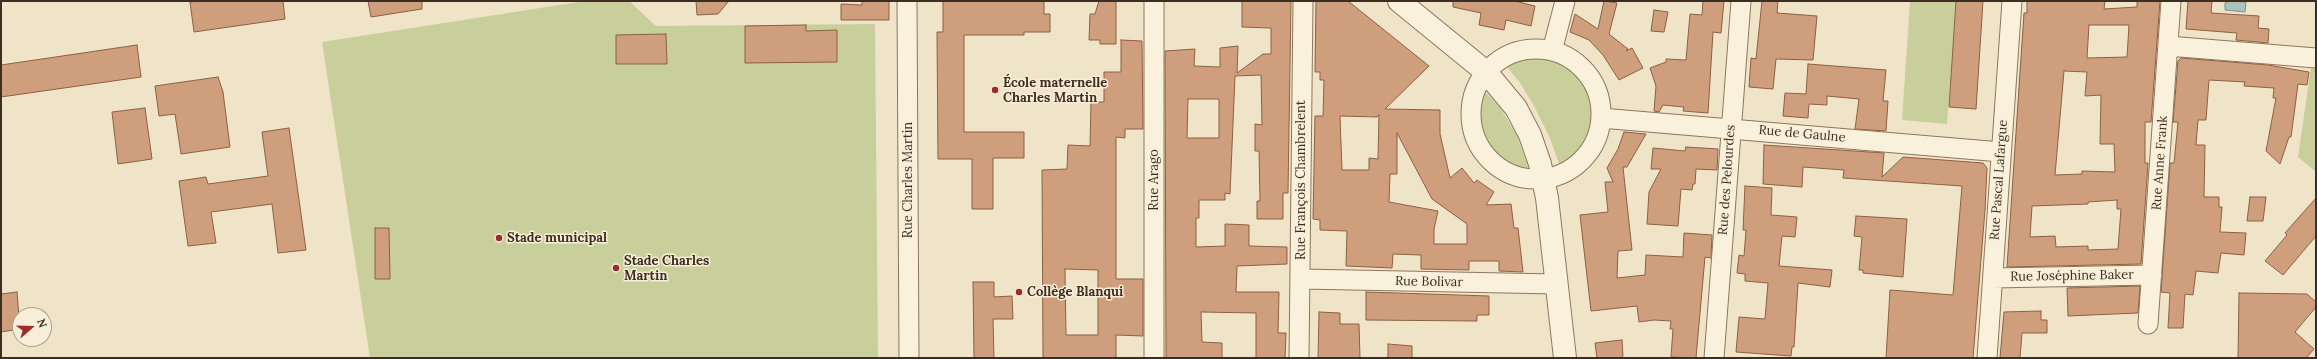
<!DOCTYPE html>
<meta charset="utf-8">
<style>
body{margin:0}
#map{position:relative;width:2317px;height:359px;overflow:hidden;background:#f0e4c8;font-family:Lora,serif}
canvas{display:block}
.frame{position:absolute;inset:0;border:2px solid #3d2e20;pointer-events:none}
.north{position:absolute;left:12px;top:307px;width:40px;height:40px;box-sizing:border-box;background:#f7eed8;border:1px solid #ada18e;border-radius:50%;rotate:70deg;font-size:11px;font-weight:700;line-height:16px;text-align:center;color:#3d2e20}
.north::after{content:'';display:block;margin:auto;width:14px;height:18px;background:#9e2a2b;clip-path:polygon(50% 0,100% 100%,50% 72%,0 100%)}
</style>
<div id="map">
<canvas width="2317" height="359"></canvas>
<div class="frame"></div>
<div class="north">N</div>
</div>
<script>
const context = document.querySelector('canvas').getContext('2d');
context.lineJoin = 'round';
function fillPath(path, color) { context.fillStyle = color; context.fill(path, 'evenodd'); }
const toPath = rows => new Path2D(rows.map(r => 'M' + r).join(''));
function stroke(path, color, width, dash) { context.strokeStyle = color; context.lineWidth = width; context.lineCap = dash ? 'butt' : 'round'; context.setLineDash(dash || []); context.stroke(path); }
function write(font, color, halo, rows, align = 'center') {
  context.font = font + ' Lora,serif'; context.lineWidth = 3; context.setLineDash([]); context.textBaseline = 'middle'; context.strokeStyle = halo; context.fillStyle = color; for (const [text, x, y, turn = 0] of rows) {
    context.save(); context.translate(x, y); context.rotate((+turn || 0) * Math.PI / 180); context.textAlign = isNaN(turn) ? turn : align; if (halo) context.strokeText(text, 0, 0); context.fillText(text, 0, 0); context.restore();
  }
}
const green = toPath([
 [585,1,629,1,656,26,875,24,878,358,370,358,322,42],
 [1910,1,1956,1,1947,124,1902,120],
 [1535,53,1548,54,1571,66,1589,88,1598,114,1590,140,1569,162,1560,166,1549,136,1534,106,1520,83,1504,63],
 [2311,67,2316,68,2316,172,2298,157],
 [1483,89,1501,109,1517,136,1528,167,1529,175,1527,176,1514,174,1506,168,1497,159,1486,141,1481,130,1478,113]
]);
const water = toPath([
 [2230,1,2246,2,2245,12,2225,10,2225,3,2230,1]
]);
const building = toPath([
 [198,1,283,1,285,19,194,32,190,2,198,1],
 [368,1,422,1,422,9,371,17,368,1],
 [696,1,729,1,718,14,697,15,696,1],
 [862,1,889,1,889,20,841,20,841,4,862,5,862,1],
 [943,1,1044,1,1044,14,1050,14,1050,32,1024,32,1024,35,964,35,964,132,1024,132,1024,158,993,158,993,209,972,209,972,159,938,159,937,32,943,32,943,1],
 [1099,1,1116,1,1116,44,1100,44,1100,40,1089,40,1090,14,1095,14,1099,1],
 [1242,1,1291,1,1288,193,1283,193,1283,219,1257,219,1257,201,1260,201,1259,151,1255,151,1255,124,1262,125,1261,75,1235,76,1230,194,1225,193,1225,200,1199,200,1199,218,1196,218,1196,247,1225,246,1225,224,1249,225,1249,246,1287,247,1287,264,1237,266,1236,292,1279,292,1278,333,1286,333,1285,358,1256,358,1256,313,1201,312,1202,342,1222,343,1222,358,1166,358,1165,51,1195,49,1194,66,1220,67,1220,48,1238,46,1237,73,1263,54,1271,54,1271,28,1242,27,1242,1],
 [1188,99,1219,99,1219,138,1187,138,1188,99],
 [1316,1,1348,1,1429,66,1385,109,1440,110,1440,134,1450,178,1462,168,1474,183,1477,180,1494,192,1486,205,1511,204,1514,228,1518,228,1523,272,1499,271,1499,261,1469,261,1469,270,1421,269,1421,255,1393,254,1392,268,1346,266,1347,231,1320,230,1320,220,1313,219,1315,116,1323,116,1324,80,1320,80,1320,72,1315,72,1316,1],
 [1379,115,1378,159,1369,158,1369,170,1342,170,1340,116,1377,117,1379,115],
 [1397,133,1432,199,1467,224,1467,244,1434,244,1434,229,1438,211,1389,202,1390,174,1397,174,1397,133],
 [1453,1,1515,1,1535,6,1531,26,1506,20,1504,30,1479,25,1481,13,1453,7,1453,1],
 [1604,1,1617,3,1609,34,1628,49,1626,51,1632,48,1643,68,1619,80,1603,55,1589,40,1570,32,1575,14,1598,29,1604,1],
 [1703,1,1724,1,1721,33,1713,32,1708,113,1683,111,1684,107,1663,105,1659,112,1654,111,1656,86,1650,68,1666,62,1666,59,1686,60,1690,14,1702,15,1703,1],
 [1762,1,1778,1,1777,13,1817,16,1813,60,1776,59,1773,89,1749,87,1751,58,1756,59,1762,1],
 [1956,1,1983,1,1976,109,1949,107,1956,1],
 [2027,1,2105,1,2104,9,2137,7,2137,1,2160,1,2151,122,2145,122,2145,163,2148,163,2141,264,2007,267,2024,13,2027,13,2027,1],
 [2089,25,2129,25,2127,57,2087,58,2089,25],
 [2064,71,2087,72,2085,96,2101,95,2100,144,2114,144,2115,172,2082,171,2082,174,2055,175,2064,71],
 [2117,200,2117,209,2121,209,2118,249,2088,250,2088,246,2056,247,2055,236,2030,237,2032,206,2088,204,2088,202,2117,200],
 [2188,1,2212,1,2211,13,2259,16,2258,28,2269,29,2268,43,2236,40,2237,33,2186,29,2188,1],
 [1654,10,1668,12,1664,32,1651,31,1654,10],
 [806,25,806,31,837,30,837,62,745,63,745,26,806,25],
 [666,34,667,64,616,64,616,35,666,34],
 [1121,40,1142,41,1143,129,1125,129,1125,138,1116,137,1116,279,1143,279,1143,336,1116,335,1116,358,1043,358,1042,170,1067,169,1068,145,1090,146,1091,102,1104,102,1104,72,1121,72,1121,40],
 [1065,269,1098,270,1098,335,1066,335,1065,269],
 [137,45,141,77,1,97,1,65,137,45],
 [2181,58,2268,65,2309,72,2307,85,2298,84,2291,137,2289,137,2280,164,2266,151,2276,98,2273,98,2274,88,2244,86,2245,82,2209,80,2206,120,2198,120,2196,145,2205,145,2204,197,2219,197,2219,207,2222,207,2220,232,2246,233,2244,255,2221,253,2218,273,2196,271,2193,295,2185,294,2183,328,2168,328,2170,293,2161,292,2170,163,2174,163,2178,122,2173,122,2178,61,2181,58],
 [1808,64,1886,70,1883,101,1888,101,1886,131,1855,129,1859,99,1827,96,1827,105,1809,104,1808,118,1783,116,1785,93,1806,94,1808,64],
 [218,77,223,92,230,147,181,154,175,114,159,116,155,86,218,77],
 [145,108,152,159,118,164,112,112,145,108],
 [289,128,306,250,278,253,272,204,211,212,216,243,188,246,179,181,206,177,208,184,268,176,262,132,289,128],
 [1624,132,1646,134,1627,167,1623,167,1632,250,1618,251,1617,278,1645,275,1646,255,1683,257,1684,233,1712,235,1711,258,1705,257,1696,358,1671,357,1673,329,1670,329,1671,321,1654,320,1639,322,1637,306,1591,311,1580,215,1608,212,1605,182,1613,182,1607,168,1618,149,1624,132],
 [1764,145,1884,153,1882,177,1903,157,1983,163,1987,168,1985,210,1973,358,1886,358,1890,290,1953,295,1962,186,1843,178,1844,170,1803,167,1802,187,1763,184,1764,145],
 [1686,147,1718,149,1717,170,1696,169,1695,184,1693,184,1692,190,1681,189,1678,226,1647,224,1649,192,1661,169,1651,169,1653,148,1685,151,1686,147],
 [1745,186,1772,188,1771,215,1797,217,1795,237,1782,236,1779,266,1832,270,1830,287,1798,283,1794,347,1792,347,1791,356,1736,352,1739,317,1765,319,1768,283,1745,281,1745,274,1737,273,1739,255,1744,256,1746,230,1743,230,1745,186],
 [2250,197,2266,197,2263,221,2247,221,2250,197],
 [2316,198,2316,236,2283,275,2265,261,2287,235,2285,233,2316,198],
 [1856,216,1907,219,1903,277,1863,273,1863,270,1859,270,1862,237,1854,236,1856,216],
 [375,228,389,228,390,279,375,279,375,228],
 [973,282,994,282,994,297,1012,296,1013,319,993,319,994,358,974,358,973,282],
 [2140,286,2138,313,2068,316,2067,288,2140,286],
 [17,292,20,329,1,332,1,294,17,292],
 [1366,292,1489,296,1489,315,1477,315,1477,321,1366,320,1366,292],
 [2239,293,2307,294,2316,302,2316,307,2295,332,2314,349,2306,358,2238,358,2239,293],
 [2041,311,2041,320,2047,320,2047,333,2022,333,2020,358,2000,358,2004,312,2041,311],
 [1319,312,1340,313,1340,324,1359,324,1360,358,1318,358,1319,312],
 [1622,340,1623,356,1620,358,1597,358,1595,343,1622,340],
 [1388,344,1412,346,1412,358,1388,358,1388,344]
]);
const minor = toPath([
 [907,1,909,358],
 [2168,46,2316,58],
 '1471 114a65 65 0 1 1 130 0a65 65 0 1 1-130 0Z',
 [1552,51,1565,1],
 [1601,118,2001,152],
 [1993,278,2152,275],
 [1301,279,1556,284],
 [2148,324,2171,1],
 [1154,358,1154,1],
 [1299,358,1303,1],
 [1714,358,1741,1],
 [1987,358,2012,1]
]);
const tertiary = toPath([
 [1399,1,1486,72,1516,108,1530,135,1540,164,1547,198,1565,358]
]);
const markers = [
 [995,90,4,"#9e2a2b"],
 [499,238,4,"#9e2a2b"],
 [616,268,4,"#9e2a2b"],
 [1019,292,4,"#9e2a2b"]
];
const poiNames = [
 ["École maternelle",1003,83],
 ["Charles Martin",1003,98],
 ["Stade municipal",507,238],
 ["Stade Charles",624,261],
 ["Martin",624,276],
 ["Collège Blanqui",1027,292]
];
const streetNames = [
 ["Rue de Gaulne",1802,134,5],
 ["Rue Anne Frank",2160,163,-86],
 ["Rue Charles Martin",908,180,-90],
 ["Rue Arago",1154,180,-90],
 ["Rue François Chambrelent",1301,180,-90],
 ["Rue des Pelourdes",1727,180,-86],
 ["Rue Pascal Lafargue",1999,180,-86],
 ["Rue Joséphine Baker",2072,276,-1],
 ["Rue Bolivar",1429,282,1]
];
fillPath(green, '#c9cf9b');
fillPath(water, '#a9c4bc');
stroke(water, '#6f938a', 1);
fillPath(building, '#cf9f7d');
stroke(building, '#8d5f41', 1);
stroke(minor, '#8d765c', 21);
stroke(tertiary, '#8d765c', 24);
stroke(minor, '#faf1dc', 19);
stroke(tertiary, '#faf1dc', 22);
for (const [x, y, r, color] of markers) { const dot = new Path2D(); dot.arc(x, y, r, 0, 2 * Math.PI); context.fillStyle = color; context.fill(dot); stroke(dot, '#f7eed8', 1.5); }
write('bold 13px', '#3d2e20', '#f7eed8', poiNames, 'left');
write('13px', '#3d2e20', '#f7eed8', streetNames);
</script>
